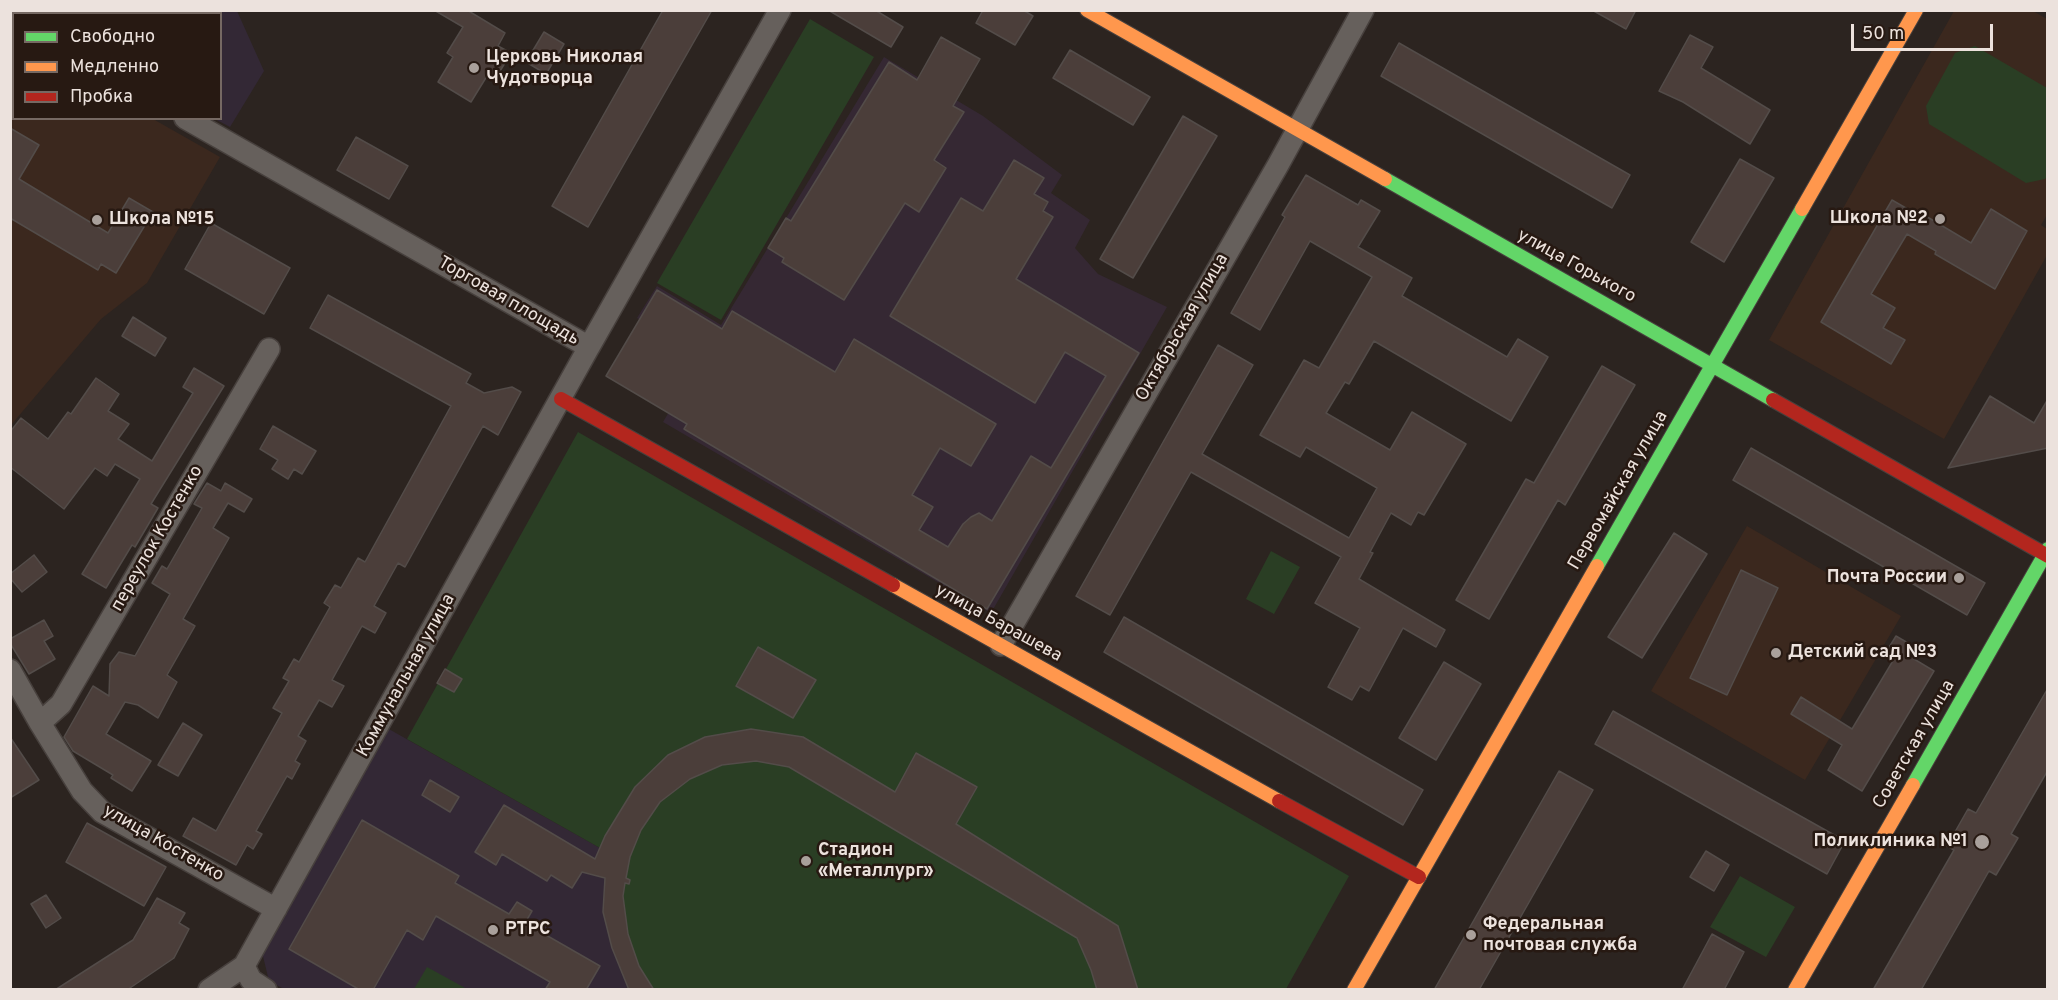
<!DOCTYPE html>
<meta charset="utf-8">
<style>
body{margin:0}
#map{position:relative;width:2058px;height:1000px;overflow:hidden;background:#2c2420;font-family:Overpass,sans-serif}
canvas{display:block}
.frame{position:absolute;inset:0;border:12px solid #ece2dd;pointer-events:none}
.legend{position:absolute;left:12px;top:12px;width:210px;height:108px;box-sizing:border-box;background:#271912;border:2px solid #766963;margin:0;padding:8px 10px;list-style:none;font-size:18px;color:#ece2dd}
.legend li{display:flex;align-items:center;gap:12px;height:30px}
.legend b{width:30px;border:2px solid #766963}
.scale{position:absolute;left:1851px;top:24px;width:142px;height:27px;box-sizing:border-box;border:3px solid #ece2dd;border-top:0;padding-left:8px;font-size:18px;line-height:21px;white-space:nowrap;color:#ece2dd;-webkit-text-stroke:4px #271912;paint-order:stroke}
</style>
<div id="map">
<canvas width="2058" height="1000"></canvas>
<div class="frame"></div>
<ul class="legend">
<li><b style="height:8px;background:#63d668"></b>Свободно</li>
<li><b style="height:8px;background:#ff974d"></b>Медленно</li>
<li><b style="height:8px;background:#b3261e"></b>Пробка</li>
</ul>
<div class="scale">50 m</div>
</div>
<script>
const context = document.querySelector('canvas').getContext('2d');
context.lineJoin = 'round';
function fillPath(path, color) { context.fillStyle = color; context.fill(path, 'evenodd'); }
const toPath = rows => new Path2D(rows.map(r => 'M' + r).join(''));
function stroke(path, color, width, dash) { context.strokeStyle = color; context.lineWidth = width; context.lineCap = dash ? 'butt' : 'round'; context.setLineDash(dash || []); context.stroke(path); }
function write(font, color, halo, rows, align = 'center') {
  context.font = font + ' Overpass,sans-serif'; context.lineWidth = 5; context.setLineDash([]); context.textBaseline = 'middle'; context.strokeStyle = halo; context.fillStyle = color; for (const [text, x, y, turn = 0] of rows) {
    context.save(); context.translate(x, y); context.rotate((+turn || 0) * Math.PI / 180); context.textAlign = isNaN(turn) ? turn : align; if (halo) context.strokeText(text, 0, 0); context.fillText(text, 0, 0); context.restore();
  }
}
const commercial = toPath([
 [46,11,237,11,264,71,230,127,215,119,220,118,220,14,48,14],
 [387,728,600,848,628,986,626,990,284,989,269,981,262,952]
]);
const industrial = toPath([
 [884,57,983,116,1062,175,1051,193,1090,220,1075,248,1098,274,1167,307,991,613,663,422,702,357,637,318,657,286,721,325]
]);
const built = toPath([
 [1954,11,2033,11,2047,19,2048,213,2041,225,2047,229,2047,255,1944,439,1769,340],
 [13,108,14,118,153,119,220,157,147,283,101,319,11,425,10,113],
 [1747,526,1901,616,1805,780,1651,691]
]);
const green = toPath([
 [810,19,874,57,721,320,657,283],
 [1975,46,2047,88,2048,175,2045,179,2026,183,1929,124,1926,106,1955,53],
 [578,432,1349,876,1286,989,626,989,628,986,612,948,603,912,605,878,593,875,600,848,407,739],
 [1271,551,1300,567,1274,614,1246,599],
 [1740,876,1795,907,1766,957,1710,927],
 [427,967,467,989,414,989]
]);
const building = toPath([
 [434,10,467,10,505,33,498,46,511,53,494,81,487,76,471,102,438,82,453,57,447,53,463,27,434,10],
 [663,10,712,10,588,227,552,206,663,10],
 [828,10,875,10,903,27,891,47,828,10],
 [983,10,1023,10,1033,16,1015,45,976,23,983,10],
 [1592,10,1636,10,1626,29,1592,10],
 [544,32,564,44,546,74,526,62,544,32],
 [1690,35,1713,47,1701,68,1770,110,1750,144,1683,102,1659,91,1690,35],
 [941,37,980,59,953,106,964,112,934,160,946,168,919,212,905,203,844,300,782,262,784,258,768,248,786,218,791,221,889,62,917,80,941,37],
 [1399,43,1630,175,1612,208,1381,76,1399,43],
 [1070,50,1150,97,1133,125,1053,78,1070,50],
 [1183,116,1217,136,1133,278,1100,259,1183,116],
 [10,128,39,145,19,179,108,233,129,198,153,212,116,273,101,264,98,270,10,218,10,128],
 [356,137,408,166,389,199,337,170,356,137],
 [1740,159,1774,178,1724,262,1691,242,1740,159],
 [1014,160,1044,178,1034,194,1048,202,1043,211,1053,217,1016,279,1139,353,987,609,684,429,687,424,606,376,657,290,722,329,732,311,835,372,854,339,996,424,971,466,940,448,912,495,933,507,919,530,948,547,963,524,971,517,979,513,992,521,1031,456,1051,468,1106,376,1065,352,1035,403,890,316,961,198,983,211,1014,160],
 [1306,175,1358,205,1361,200,1380,211,1358,247,1412,278,1402,296,1507,357,1518,339,1548,357,1511,421,1374,341,1349,384,1345,382,1326,413,1390,450,1412,412,1466,444,1424,515,1418,512,1411,525,1391,513,1370,552,1373,553,1359,579,1445,630,1436,647,1403,628,1369,691,1360,686,1352,700,1328,687,1360,628,1315,603,1341,557,1191,472,1110,615,1076,596,1218,345,1253,365,1202,454,1349,538,1377,488,1306,447,1300,457,1260,435,1304,360,1319,368,1372,277,1310,241,1260,330,1231,313,1285,217,1282,215,1306,175],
 [1892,200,1918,215,1919,212,1971,243,1991,209,2027,231,1995,289,1935,254,1936,251,1907,234,1871,294,1895,308,1883,328,1905,340,1891,364,1821,322,1892,200],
 [211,223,290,268,264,314,185,269,211,223],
 [328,295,471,374,466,383,484,393,512,387,521,392,498,435,483,426,405,567,398,563,374,606,386,613,375,633,362,626,332,680,344,686,332,707,319,700,298,736,306,741,295,761,300,764,292,779,287,776,256,831,262,834,253,849,247,845,236,865,183,836,193,818,216,831,282,713,273,708,289,681,283,678,294,659,299,662,330,607,324,603,335,585,341,588,358,558,365,562,451,406,310,328,328,295],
 [133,317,166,338,155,356,122,336,133,317],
 [1602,366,1635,385,1565,505,1558,500,1489,619,1456,600,1526,479,1534,483,1602,366],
 [194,368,224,386,151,504,158,508,135,547,132,545,106,588,82,574,140,479,115,464,107,476,95,468,64,509,10,467,10,432,21,418,48,439,68,412,71,414,96,378,119,394,108,411,129,424,118,439,152,461,193,393,183,387,194,368],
 [1990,396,2034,423,2048,399,2048,448,1948,468,1990,396],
 [273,426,316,451,302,474,294,469,288,479,272,469,278,460,260,449,273,426],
 [1751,448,1985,583,1967,615,1733,480,1751,448],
 [207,483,221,491,225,483,252,499,244,512,228,503,213,528,229,538,183,619,195,626,167,675,177,682,158,718,138,705,125,702,106,734,151,761,132,791,111,778,113,775,73,751,64,737,93,686,109,696,110,664,119,652,135,656,170,594,152,583,162,566,167,569,202,508,194,504,207,483],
 [1674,533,1707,554,1642,658,1608,637,1674,533],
 [34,555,47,572,22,592,10,578,10,574,34,555],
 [1741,570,1778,588,1727,695,1690,678,1741,570],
 [1124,617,1423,790,1403,825,1104,652,1124,617],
 [44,620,53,636,44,641,55,659,29,674,10,643,10,639,44,620],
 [1896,636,1920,650,1914,659,1934,671,1862,791,1828,770,1842,745,1791,714,1801,697,1852,729,1897,654,1888,649,1896,636],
 [758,647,816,680,793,718,736,686,758,647],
 [1444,662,1481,684,1436,760,1399,738,1444,662],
 [445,669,462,679,454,692,437,683,445,669],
 [2048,688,2048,770,2011,834,2018,838,1996,875,1989,871,1921,990,1873,990,1954,850,1947,846,1968,809,1976,813,2048,688],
 [1613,711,1845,841,1827,874,1595,744,1613,711],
 [183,723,202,735,178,776,158,765,183,723],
 [751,729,803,737,895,792,916,753,977,787,956,824,1118,926,1138,990,1097,990,1091,970,1077,938,789,767,756,761,722,765,690,779,660,802,641,830,630,857,626,878,630,880,629,884,625,883,623,896,628,934,639,966,654,990,629,990,612,948,603,912,605,878,582,872,572,888,551,875,547,881,502,854,496,865,475,852,504,805,595,859,605,836,635,787,668,755,705,737,751,729],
 [10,737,39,780,10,798,10,737],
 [1559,771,1593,790,1479,990,1434,990,1559,771],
 [430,780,459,797,450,812,422,795,430,780],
 [362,820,459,876,455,883,509,914,517,902,532,911,525,923,600,966,586,990,545,990,550,982,436,916,423,940,407,930,373,990,360,990,289,949,362,820],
 [87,823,166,867,144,906,66,862,87,823],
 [1706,851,1729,865,1714,891,1690,877,1706,851],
 [46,895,61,918,46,928,31,904,46,895],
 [157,898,185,913,179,923,189,929,174,958,127,990,55,990,133,940,157,898],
 [1712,934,1744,952,1724,990,1682,990,1712,934]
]);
const street = toPath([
 [10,20,14,22],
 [185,118,589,347,780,10],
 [1001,645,1278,165,1363,10],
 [10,670,40,723,82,791,102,812,276,909],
 [40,723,61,704,269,349],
 [244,966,251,980,266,990],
 [209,990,244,966,589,347]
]);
const fast = toPath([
 [1385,179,1773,400],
 [1597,566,1802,209],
 [1913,785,2048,549]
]);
const slow = toPath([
 [1087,10,1385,179],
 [1802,209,1916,10],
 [893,585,1279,801],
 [1354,990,1597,566],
 [1795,990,1913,785]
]);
const jam = toPath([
 [561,399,893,585],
 [1773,400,2048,556],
 [1279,801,1419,877]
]);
const markers = [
 [474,68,6,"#a9a09b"],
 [1940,219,6,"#a9a09b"],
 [97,220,6,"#a9a09b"],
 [1959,578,6,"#a9a09b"],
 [1776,653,6,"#a9a09b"],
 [1982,842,8,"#a9a09b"],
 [806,861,6,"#a9a09b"],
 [493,930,6,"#a9a09b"],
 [1471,935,6,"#a9a09b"]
];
const poiNames = [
 ["Церковь Николая",486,58],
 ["Чудотворца",486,79],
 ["Школа №2",1928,219,"right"],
 ["Школа №15",109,220],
 ["Почта России",1947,578,"right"],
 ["Детский сад №3",1788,653],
 ["Поликлиника №1",1968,842,"right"],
 ["Стадион",818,851],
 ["«Металлург»",818,872],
 ["Федеральная",1483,925],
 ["почтовая служба",1483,946],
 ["РТРС",505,930]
];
const streetNames = [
 ["улица Горького",1576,267,29],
 ["Торговая площадь",508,302,30],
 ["Октябрьская улица",1183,328,-60],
 ["Первомайская улица",1619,491,-60],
 ["переулок Костенко",158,539,-60],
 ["улица Барашева",998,624,29],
 ["Коммунальная улица",407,676,-61],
 ["Советская улица",1915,745,-60],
 ["улица Костенко",163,844,30]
];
fillPath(commercial, '#332835');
fillPath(industrial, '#352833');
fillPath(built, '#3b281e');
fillPath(green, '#2a3e24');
fillPath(building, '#4b3e3a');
stroke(building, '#534c49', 1.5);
stroke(street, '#47403d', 24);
stroke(fast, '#47403d', 16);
stroke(slow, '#47403d', 16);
stroke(jam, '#47403d', 16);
stroke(street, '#66605c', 21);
stroke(fast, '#63d668', 14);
stroke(slow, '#ff974d', 14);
stroke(jam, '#b3261e', 14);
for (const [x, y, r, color] of markers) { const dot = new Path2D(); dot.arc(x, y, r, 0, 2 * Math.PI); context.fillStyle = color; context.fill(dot); stroke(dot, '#271912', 2); }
write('bold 18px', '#ece2dd', '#271912', poiNames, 'left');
write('18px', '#ece2dd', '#271912', streetNames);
</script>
